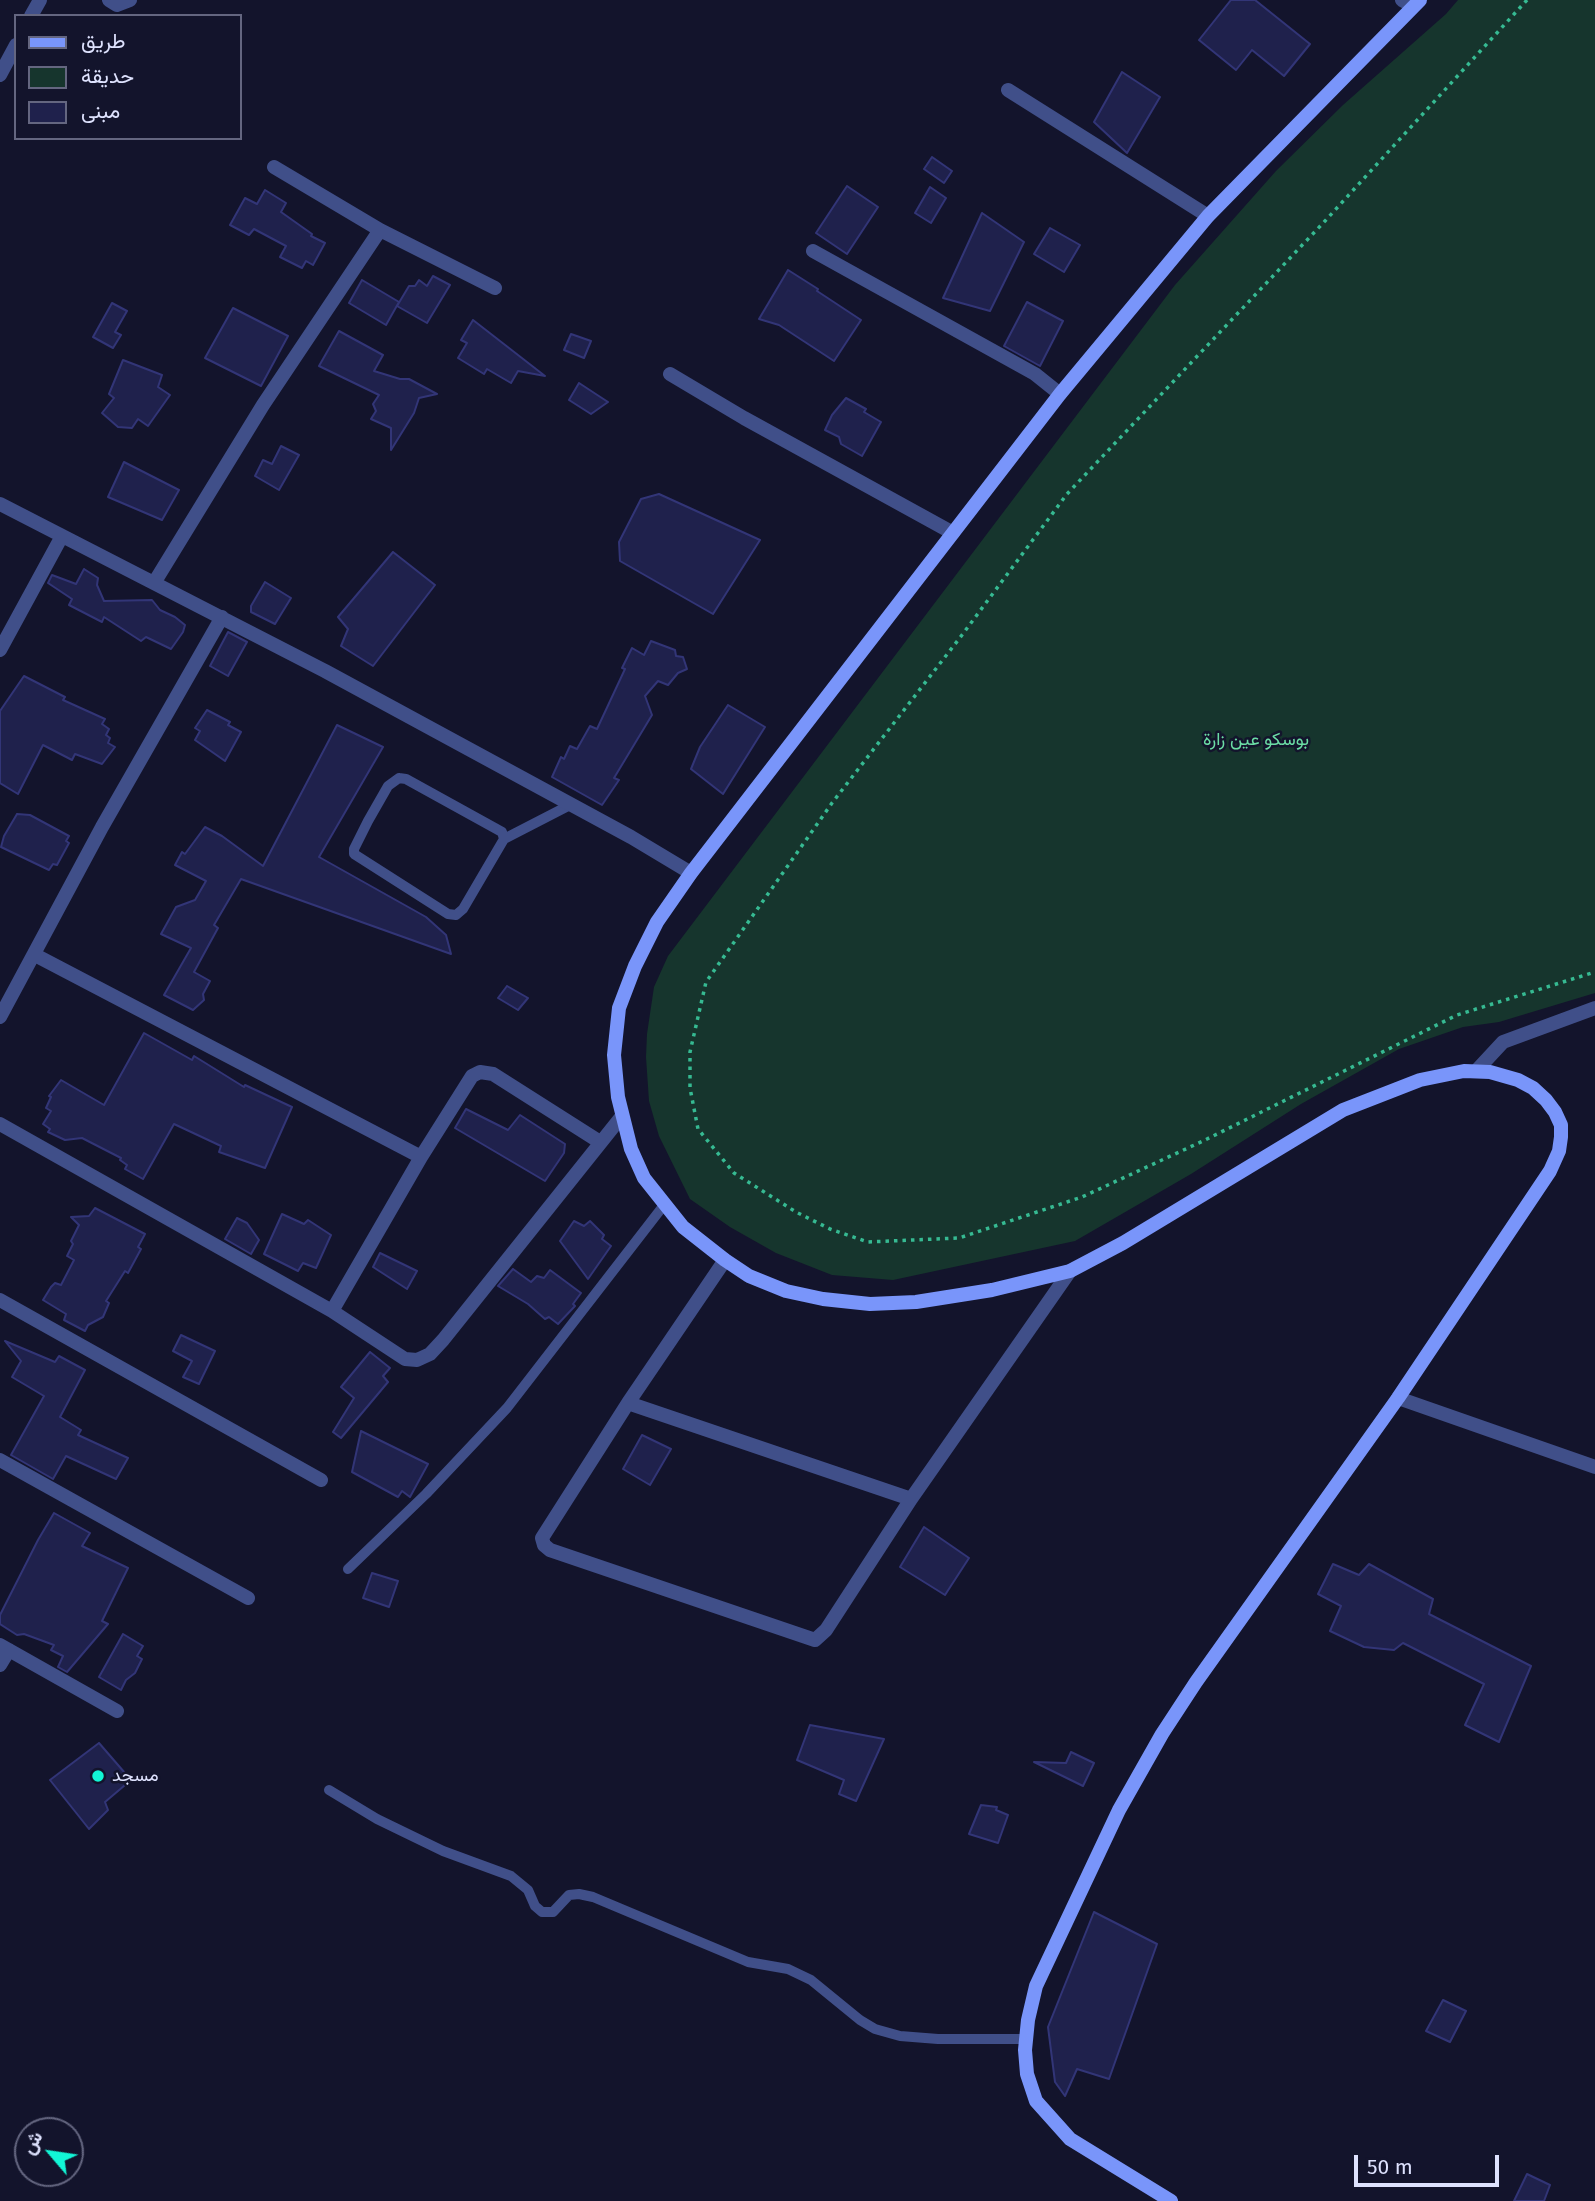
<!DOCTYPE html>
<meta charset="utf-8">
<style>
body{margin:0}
#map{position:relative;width:1595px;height:2201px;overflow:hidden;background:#13142c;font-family:"Fira Sans",Vazirmatn,sans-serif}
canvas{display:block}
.legend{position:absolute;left:14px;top:14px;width:228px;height:126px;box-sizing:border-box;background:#13142c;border:2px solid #646680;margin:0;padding:9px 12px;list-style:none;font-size:21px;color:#dee2fe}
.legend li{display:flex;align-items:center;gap:14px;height:35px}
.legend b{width:35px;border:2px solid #646680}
.north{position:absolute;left:14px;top:2117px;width:70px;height:70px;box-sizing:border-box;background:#13142c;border:2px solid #646680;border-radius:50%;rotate:299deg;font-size:19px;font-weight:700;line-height:28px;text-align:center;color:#dee2fe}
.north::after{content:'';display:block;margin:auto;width:24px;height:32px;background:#12f6d6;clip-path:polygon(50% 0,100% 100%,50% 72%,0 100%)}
.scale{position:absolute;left:1354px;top:2155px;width:145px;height:32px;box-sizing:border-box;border:4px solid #dee2fe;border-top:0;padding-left:9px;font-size:21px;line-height:24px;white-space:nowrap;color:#dee2fe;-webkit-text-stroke:5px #13142c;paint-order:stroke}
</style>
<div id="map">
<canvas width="1595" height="2201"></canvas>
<ul class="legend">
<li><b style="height:9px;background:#7995fa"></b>طريق</li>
<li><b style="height:19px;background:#16352d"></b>حديقة</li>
<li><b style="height:19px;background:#1f214c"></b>مبنى</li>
</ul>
<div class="north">ش</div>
<div class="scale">50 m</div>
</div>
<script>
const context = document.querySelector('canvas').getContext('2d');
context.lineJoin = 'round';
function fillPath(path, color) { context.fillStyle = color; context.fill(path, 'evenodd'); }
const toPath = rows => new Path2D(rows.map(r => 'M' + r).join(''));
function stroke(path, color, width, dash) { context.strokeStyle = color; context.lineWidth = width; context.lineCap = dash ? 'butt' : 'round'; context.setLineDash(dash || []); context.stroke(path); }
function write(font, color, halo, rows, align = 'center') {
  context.font = font + ' "Fira Sans",Vazirmatn,sans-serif'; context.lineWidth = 5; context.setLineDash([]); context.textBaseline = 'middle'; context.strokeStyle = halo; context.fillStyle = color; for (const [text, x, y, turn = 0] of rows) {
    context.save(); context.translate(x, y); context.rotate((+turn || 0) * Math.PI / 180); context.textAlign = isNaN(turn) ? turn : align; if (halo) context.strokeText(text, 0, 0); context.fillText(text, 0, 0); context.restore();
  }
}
const green = toPath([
 [1458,0,1595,0,1595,993,1499,1022,1463,1027,1399,1049,1301,1104,1191,1174,1075,1241,893,1280,832,1275,776,1253,730,1227,690,1199,659,1136,649,1101,646,1057,647,1034,654,987,668,956,1175,285,1276,171,1343,105,1446,14]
]);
const building = toPath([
 [1231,0,1255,0,1310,44,1284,76,1252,50,1236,70,1199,40,1231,0],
 [1122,72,1160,97,1127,153,1094,122,1122,72],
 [932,157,952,171,944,183,924,169,932,157],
 [847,186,878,207,847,254,816,233,847,186],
 [930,187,946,198,931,223,915,213,930,187],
 [265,190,286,203,281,212,312,234,311,236,325,243,313,265,306,261,302,268,280,257,286,246,254,229,249,235,230,225,245,198,257,204,265,190],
 [982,213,1024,242,990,311,943,298,982,213],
 [1050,228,1080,245,1064,272,1034,254,1050,228],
 [788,270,818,289,817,291,861,320,834,361,779,325,759,319,788,270],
 [433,276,450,285,427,323,397,306,409,286,415,286,419,280,427,286,433,276],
 [362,280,399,302,386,325,349,303,362,280],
 [1027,302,1063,321,1040,366,1004,346,1027,302],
 [112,303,127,311,115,332,121,335,113,348,93,337,112,303],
 [233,308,288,336,261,386,205,358,233,308],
 [473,320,545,376,518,371,511,383,487,369,484,374,458,358,467,343,461,340,473,320],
 [339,331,383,355,374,371,400,379,409,379,437,394,419,398,414,413,391,450,391,428,371,419,376,411,373,404,379,395,319,366,339,331],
 [571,334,591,341,584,358,564,350,571,334],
 [123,360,162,375,158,387,170,395,148,426,138,419,132,428,118,427,102,413,114,398,109,394,123,360],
 [579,383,608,402,591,414,569,400,579,383],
 [846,398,866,409,864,412,881,422,862,456,841,444,839,437,825,430,832,415,846,398],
 [281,446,299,455,279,490,255,476,263,460,272,464,281,446],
 [124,462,179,490,162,520,108,497,124,462],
 [659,494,760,540,713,614,620,561,619,542,641,499,659,494],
 [393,552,435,585,373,666,341,646,348,629,338,617,393,552],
 [84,569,98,578,97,585,104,601,152,600,160,610,175,617,185,625,183,632,171,649,146,637,141,641,104,617,102,622,69,605,72,599,48,583,52,575,76,584,84,569],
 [265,582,291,598,275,624,251,612,251,606,265,582],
 [228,632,247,642,228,676,210,666,228,632],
 [651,641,675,650,676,656,683,657,687,669,678,673,668,685,658,681,645,696,652,715,614,778,619,780,602,805,552,777,561,757,564,759,570,746,577,749,590,726,597,729,625,669,622,668,632,648,644,655,651,641],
 [24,676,65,697,63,700,105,719,102,724,109,729,106,735,110,738,108,743,115,747,102,764,75,754,72,760,43,745,18,794,0,783,0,711,24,676],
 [728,705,765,727,723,794,691,769,700,747,728,705],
 [207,710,230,722,228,725,241,732,225,761,195,740,200,731,195,728,207,710],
 [337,725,383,747,319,857,426,917,446,935,451,954,241,879,214,925,218,928,194,972,210,981,203,994,204,1000,193,1010,164,995,191,948,161,934,176,907,195,900,206,881,175,865,182,852,185,854,205,827,222,836,263,866,337,725],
 [17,814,30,815,69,836,66,841,69,843,57,865,53,864,49,870,1,847,4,836,17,814],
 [507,986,528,998,518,1010,498,998,507,986],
 [144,1033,192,1060,194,1056,244,1087,245,1085,292,1107,265,1168,219,1152,221,1146,174,1124,143,1179,125,1169,127,1165,120,1160,121,1158,82,1138,65,1140,48,1132,50,1129,43,1124,51,1111,46,1108,51,1097,49,1096,61,1080,104,1105,144,1033],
 [466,1109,508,1130,520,1115,565,1144,564,1153,545,1181,455,1128,466,1109],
 [95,1208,145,1234,138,1247,141,1249,128,1273,125,1271,106,1301,109,1303,103,1317,88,1325,85,1331,64,1320,66,1314,43,1300,51,1287,55,1283,61,1285,74,1260,67,1256,73,1244,71,1241,79,1225,71,1217,89,1216,95,1208],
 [282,1214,304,1224,308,1220,331,1235,316,1268,303,1263,298,1271,264,1254,282,1214],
 [237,1218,247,1223,259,1240,251,1254,225,1239,237,1218],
 [574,1221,584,1226,590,1221,604,1235,602,1239,611,1246,588,1279,560,1241,574,1221],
 [380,1253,417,1271,407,1289,373,1267,380,1253],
 [513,1269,531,1282,537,1276,544,1278,550,1270,581,1293,573,1304,575,1306,558,1324,549,1317,545,1319,528,1304,498,1286,513,1269],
 [181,1335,215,1351,199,1384,183,1377,192,1361,173,1351,181,1335],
 [5,1341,55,1362,59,1356,85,1370,60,1417,81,1430,78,1435,128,1458,116,1479,66,1456,53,1479,11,1455,44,1396,12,1377,21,1361,5,1341],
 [370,1352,390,1368,383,1376,388,1382,341,1438,333,1432,354,1398,341,1387,370,1352],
 [361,1431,428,1464,410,1497,402,1491,398,1497,352,1472,361,1431],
 [642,1435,671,1449,650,1485,623,1469,642,1435],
 [54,1513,90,1533,82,1546,128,1568,102,1621,108,1624,67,1672,58,1667,63,1656,51,1650,54,1645,24,1634,17,1635,0,1624,0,1615,38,1540,54,1513],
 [924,1527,969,1558,945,1595,900,1567,924,1527],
 [1333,1564,1359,1575,1369,1564,1433,1599,1429,1614,1531,1666,1499,1742,1465,1725,1484,1684,1403,1643,1394,1650,1364,1647,1330,1631,1341,1606,1318,1594,1333,1564],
 [372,1573,398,1581,389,1607,363,1598,372,1573],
 [123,1634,143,1646,137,1656,142,1659,135,1673,126,1680,121,1690,99,1677,123,1634],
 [810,1725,884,1739,856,1801,839,1794,844,1780,797,1760,810,1725],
 [99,1743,131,1780,105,1802,108,1810,89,1829,50,1780,99,1743],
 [1071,1752,1094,1763,1083,1786,1034,1762,1066,1763,1071,1752],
 [981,1805,997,1807,996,1810,1008,1815,998,1843,969,1834,981,1805],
 [1094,1912,1157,1944,1109,2079,1077,2069,1065,2096,1055,2082,1048,2027,1094,1912],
 [1443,2000,1466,2011,1450,2042,1426,2031,1443,2000],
 [1527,2174,1550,2185,1544,2201,1514,2201,1527,2174]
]);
const path = toPath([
 [1527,0,1325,221,1067,494,962,635,832,803,706,982,690,1052,690,1088,698,1129,734,1173,796,1212,830,1229,868,1242,959,1238,1082,1197,1203,1141,1457,1015,1595,972]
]);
const lane = toPath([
 [399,778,406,779,502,832,504,839,463,909,456,915,448,914,354,854,354,849,368,821,388,786,399,778],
 [504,839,570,805],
 [348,1569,426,1494,507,1408,664,1205],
 [329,1790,377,1819,443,1851,511,1876,528,1890,535,1906,542,1912,553,1912,569,1895,579,1894,593,1897,748,1962,788,1969,811,1980,860,2020,875,2029,900,2036,938,2039,1026,2039]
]);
const street = toPath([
 [109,0,117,5,130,0],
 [1402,0,1413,6],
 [31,16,40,0],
 [0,75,16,45],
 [1008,90,1208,216],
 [274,167,380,230,495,288],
 [813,251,1035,374,1060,394],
 [670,374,744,418,953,533],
 [0,504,325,671,631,837,691,873],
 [154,583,263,405,380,230],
 [0,650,62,536],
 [35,955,421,1157],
 [0,1017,102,827,222,617],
 [1477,1070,1503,1042,1595,1008],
 [0,1124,332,1311,405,1359,417,1360,430,1354,443,1340,622,1116],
 [725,1260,628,1403,542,1538,544,1545,550,1550,815,1640,826,1630,911,1499,1070,1271],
 [0,1300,321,1480],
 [332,1311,421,1157,472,1076,480,1072,493,1074,600,1142],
 [1398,1398,1595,1467],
 [628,1403,911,1499],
 [0,1460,248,1598],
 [0,1645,117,1711],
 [0,1665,9,1650]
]);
const secondary = toPath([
 [1171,2201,1070,2139,1036,2101,1027,2074,1025,2050,1028,2020,1036,1986,1119,1810,1162,1734,1196,1682,1398,1398,1550,1171,1559,1151,1561,1137,1561,1125,1555,1112,1546,1100,1533,1088,1518,1080,1490,1072,1464,1071,1420,1080,1343,1110,1123,1243,1070,1271,992,1290,916,1302,870,1304,823,1299,786,1291,749,1276,725,1260,683,1227,644,1178,631,1149,618,1097,614,1055,619,1008,635,966,657,922,691,873,1060,394,1208,216,1420,0]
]);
const markers = [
 [98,1776,7,"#12f6d6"]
];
const parkNames = [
 ["بوسكو عين زارة",1256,740]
];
const poiNames = [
 ["مسجد",112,1776]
];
fillPath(green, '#16352d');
fillPath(building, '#1f214c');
stroke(building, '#323577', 2);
stroke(path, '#36ba92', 3.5, [3.5, 5]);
stroke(lane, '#404f89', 10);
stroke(street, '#404f89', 14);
stroke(secondary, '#7995fa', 14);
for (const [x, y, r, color] of markers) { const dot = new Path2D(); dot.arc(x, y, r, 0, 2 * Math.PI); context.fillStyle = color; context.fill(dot); stroke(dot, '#13142c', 2.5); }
write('18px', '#6bdda5', '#13142c', parkNames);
write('18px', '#dee2fe', '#13142c', poiNames, 'left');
</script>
